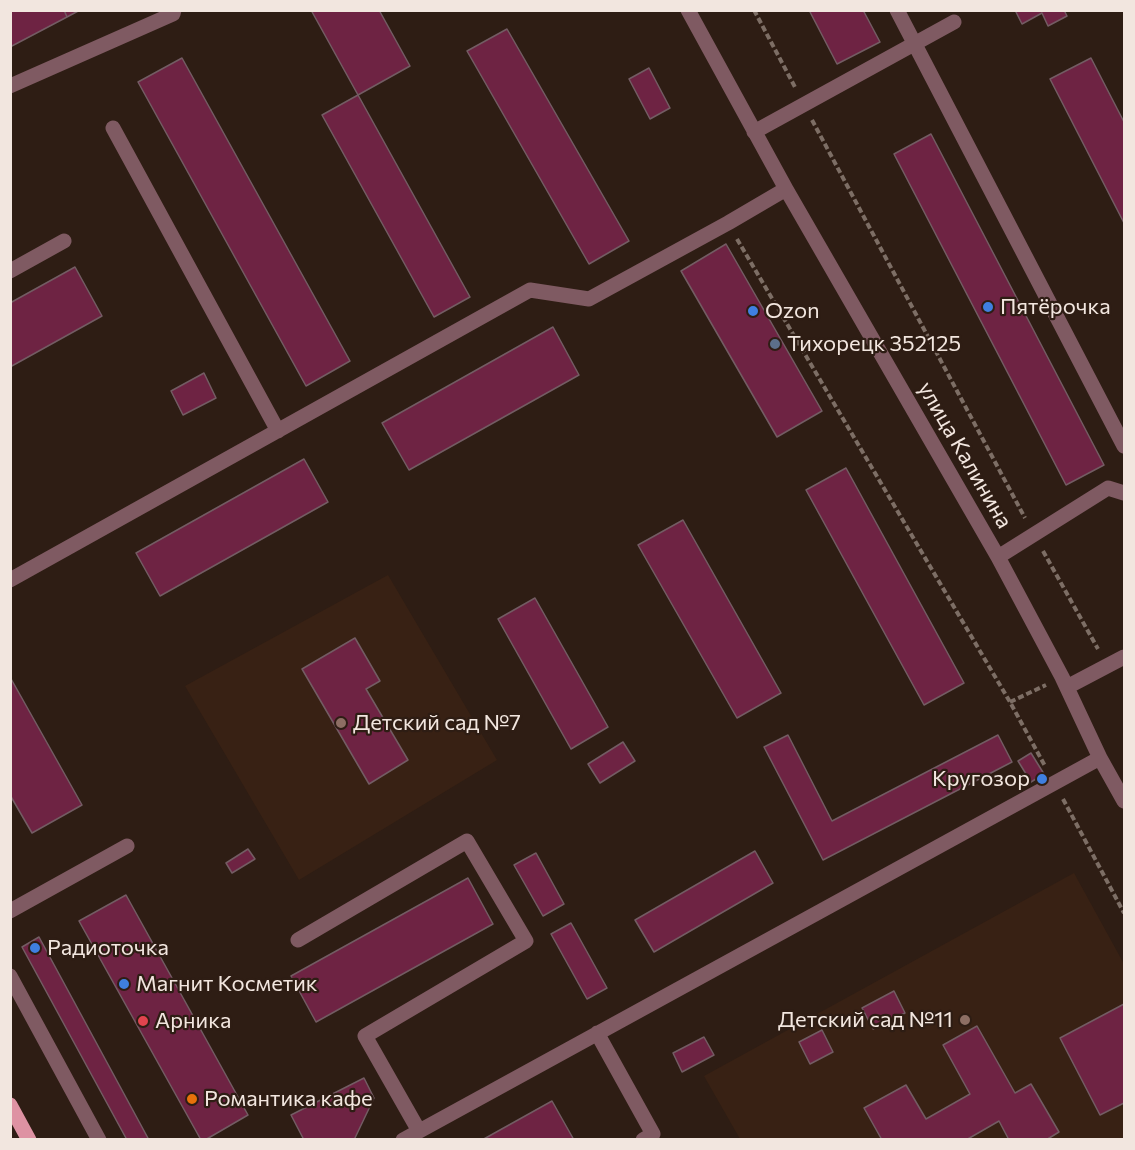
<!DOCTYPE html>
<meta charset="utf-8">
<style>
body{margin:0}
#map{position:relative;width:1135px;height:1150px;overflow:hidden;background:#2e1d14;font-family:Commissioner,sans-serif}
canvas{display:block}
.frame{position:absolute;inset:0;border:12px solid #f2e6df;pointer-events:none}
</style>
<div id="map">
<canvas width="1135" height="1150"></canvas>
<div class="frame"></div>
</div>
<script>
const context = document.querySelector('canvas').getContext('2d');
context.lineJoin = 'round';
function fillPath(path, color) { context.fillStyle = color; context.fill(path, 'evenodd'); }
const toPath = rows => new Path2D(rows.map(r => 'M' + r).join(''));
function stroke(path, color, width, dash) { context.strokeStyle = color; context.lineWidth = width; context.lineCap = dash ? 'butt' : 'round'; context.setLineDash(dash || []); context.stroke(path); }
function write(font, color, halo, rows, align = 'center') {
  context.font = font + ' Commissioner,sans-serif'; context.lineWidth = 4.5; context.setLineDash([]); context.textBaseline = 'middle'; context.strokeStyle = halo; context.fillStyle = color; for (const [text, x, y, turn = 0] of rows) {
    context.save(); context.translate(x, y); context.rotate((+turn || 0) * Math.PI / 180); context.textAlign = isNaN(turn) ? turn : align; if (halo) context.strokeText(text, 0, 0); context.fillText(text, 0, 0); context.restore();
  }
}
const built = toPath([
 [388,575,497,760,299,880,185,686],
 [1074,873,1124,964,1124,1139,740,1139,704,1076]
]);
const building = toPath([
 [10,10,64,10,67,17,10,47,10,10],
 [64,10,80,10,67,17,64,10],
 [311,10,379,10,410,66,358,95,311,10],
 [809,10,863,10,880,42,837,64,809,10],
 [1015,10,1064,10,1067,16,1048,26,1042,13,1022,24,1015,10],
 [507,29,629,241,589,264,467,51,507,29],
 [182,58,350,361,306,386,138,82,182,58],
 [1091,58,1124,122,1124,223,1050,79,1091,58],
 [649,68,670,108,650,119,629,79,649,68],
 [358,95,470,297,434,317,322,115,358,95],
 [931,134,1104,465,1066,485,894,154,931,134],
 [726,244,822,411,777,437,681,271,726,244],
 [75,267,102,316,10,367,10,303,75,267],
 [553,327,579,375,409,470,382,423,553,327],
 [204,373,216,398,183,415,171,391,204,373],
 [304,459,328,502,160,596,136,553,304,459],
 [846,468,964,683,924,705,806,490,846,468],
 [683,520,781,693,737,718,638,545,683,520],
 [535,598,608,727,571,749,498,619,535,598],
 [355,638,380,681,366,689,408,760,369,784,302,669,355,638],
 [10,677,82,805,32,833,10,795,10,677],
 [788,735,832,821,998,735,1012,762,823,860,764,747,788,735],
 [623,742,635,761,600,783,588,764,623,742],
 [1031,753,1044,774,1031,782,1018,761,1031,753],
 [248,849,255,859,232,873,226,863,248,849],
 [755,851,773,883,654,952,635,920,755,851],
 [536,853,564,904,543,916,514,865,536,853],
 [468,878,493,924,316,1022,291,976,468,878],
 [126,895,248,1115,205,1140,201,1140,79,921,126,895],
 [571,923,607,988,587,999,551,934,571,923],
 [39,937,149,1140,127,1140,22,947,39,937],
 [894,991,905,1013,873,1029,862,1008,894,991],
 [1124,1004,1124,1103,1100,1115,1060,1038,1124,1004],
 [977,1026,1015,1093,1031,1084,1059,1132,1046,1140,1009,1140,999,1121,966,1140,882,1140,864,1108,906,1085,926,1119,970,1094,943,1045,977,1026],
 [822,1030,833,1052,810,1064,799,1042,822,1030],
 [704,1037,714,1055,682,1072,673,1053,704,1037],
 [364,1078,374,1098,354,1140,304,1140,291,1115,364,1078],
 [552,1101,574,1140,482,1140,552,1101]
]);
const path = toPath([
 [754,10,796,89],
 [812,120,1025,518],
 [737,239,1010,702,1045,766],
 [1043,551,1098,649],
 [1010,702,1046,685],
 [1063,799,1124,913]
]);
const minor = toPath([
 [688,10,786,189,998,557,1062,677,1100,758,1124,801],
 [897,10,1124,446],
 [10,86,173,14,174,10],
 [113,128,278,431],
 [754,132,954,22],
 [10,271,64,241],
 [998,557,1108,488,1124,493],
 [10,580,530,290,589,299,728,223,786,189],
 [1067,687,1124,657],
 [10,911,127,846],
 [298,940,467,841,526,941,365,1036,419,1131],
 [10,976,99,1140],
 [597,1033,653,1134,643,1140],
 [403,1140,1100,758]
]);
const major = toPath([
 [10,1105,29,1140]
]);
const markers = [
 [988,307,6,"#3f7fe0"],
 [753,311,6,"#3f7fe0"],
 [775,344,6,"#5c6f8a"],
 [341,723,6,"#8d6e63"],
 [1042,779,6,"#3f7fe0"],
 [35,948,6,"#3f7fe0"],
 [124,984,6,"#3f7fe0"],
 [965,1020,6,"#8d6e63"],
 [143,1021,6,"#e0444e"],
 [192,1099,6,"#e8710a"]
];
const poiNames = [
 ["Пятёрочка",1000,307],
 ["Ozon",765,311],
 ["Тихорецк 352125",787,344],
 ["Детский сад №7",353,723],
 ["Кругозор",1030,779,"right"],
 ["Радиоточка",47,948],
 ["Магнит Косметик",136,984],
 ["Детский сад №11",953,1020,"right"],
 ["Арника",155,1021],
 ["Романтика кафе",204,1099]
];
const streetNames = [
 ["улица Калинина",965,455,60]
];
fillPath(built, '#382114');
fillPath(building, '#6e2343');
stroke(building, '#735c63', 1.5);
stroke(path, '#7d6e65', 4, [6, 3]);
stroke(minor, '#7f5a62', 15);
stroke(major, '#de92a3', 15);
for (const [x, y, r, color] of markers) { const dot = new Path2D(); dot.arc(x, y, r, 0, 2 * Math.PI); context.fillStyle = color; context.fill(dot); stroke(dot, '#2e1d14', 2); }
write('22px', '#f2e6df', '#2e1d14', poiNames, 'left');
write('22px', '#f2e6df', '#2e1d14', streetNames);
</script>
